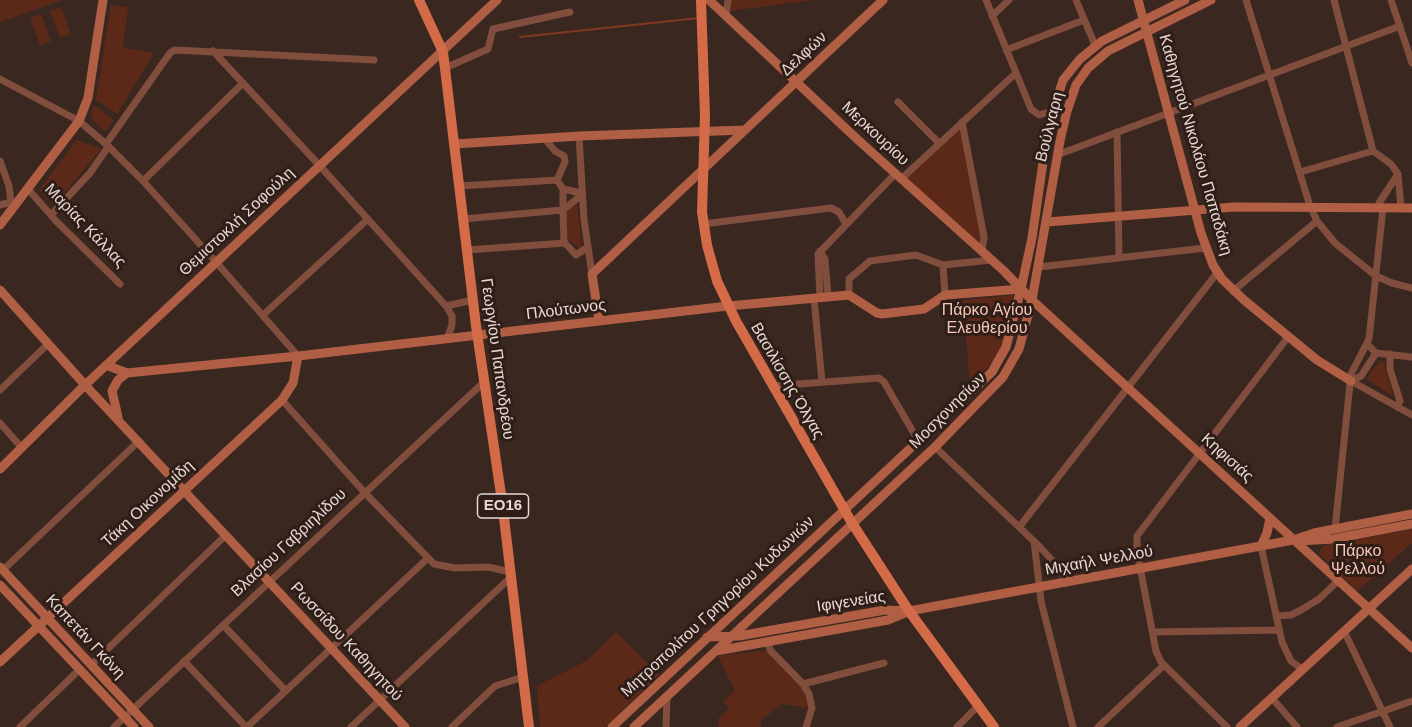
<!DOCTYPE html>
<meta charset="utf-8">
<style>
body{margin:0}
canvas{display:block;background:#3a2720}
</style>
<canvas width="1412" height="727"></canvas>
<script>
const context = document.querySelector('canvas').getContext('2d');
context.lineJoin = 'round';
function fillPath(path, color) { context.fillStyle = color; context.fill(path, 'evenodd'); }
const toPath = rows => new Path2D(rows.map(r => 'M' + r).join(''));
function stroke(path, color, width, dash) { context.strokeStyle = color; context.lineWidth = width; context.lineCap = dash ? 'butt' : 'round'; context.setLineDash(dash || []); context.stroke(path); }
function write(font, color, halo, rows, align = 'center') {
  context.font = font + ' Helvetica,sans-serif'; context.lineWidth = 6; context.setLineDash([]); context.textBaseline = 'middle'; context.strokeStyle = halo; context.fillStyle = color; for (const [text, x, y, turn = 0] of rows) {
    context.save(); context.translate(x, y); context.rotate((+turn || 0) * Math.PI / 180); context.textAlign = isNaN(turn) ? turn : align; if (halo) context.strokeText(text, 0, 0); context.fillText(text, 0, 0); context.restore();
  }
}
const green = toPath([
 [0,0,62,0,0,22],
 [731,0,814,0,729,11],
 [111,5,128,7,123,48,154,53,117,114,96,100],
 [61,7,71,34,60,38,50,11],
 [41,14,51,41,40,45,30,18],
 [94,105,114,120,106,132,92,119,91,113],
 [962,122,983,247,901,179],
 [77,140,101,149,54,205,39,190],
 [577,204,582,249,568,240,565,212],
 [1017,295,1001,352,996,360,970,384,963,300],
 [1381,360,1384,363,1393,396,1366,379],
 [1412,529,1412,543,1357,591,1319,554,1322,546],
 [616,632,659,675,605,727,540,727,537,686,586,661],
 [770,650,803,684,812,708,782,704,761,720,761,727,719,727,718,719,729,709,723,702,735,691,718,656]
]);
const stream = toPath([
 [520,37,699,18]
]);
const street = toPath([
 [986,0,1031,109,1039,115,1052,111],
 [1076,0,1095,45],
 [1246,0,1310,206,1317,221,1335,243,1376,276,1392,283,1412,288],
 [1334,0,1373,151,1391,164,1398,174,1401,208],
 [1391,0,1412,63],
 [726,16,728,0],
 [992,16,1009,0],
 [1006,50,1084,20],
 [213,51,320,166,446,306,452,316,452,325,447,339],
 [445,68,488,49,493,29,570,12],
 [0,79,79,121,106,144,143,181,216,262,298,356],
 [898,102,939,143],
 [962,122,984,237,982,251],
 [1117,132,1119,258],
 [579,136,584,220,592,274],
 [106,144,170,53,174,50,374,60],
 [1057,155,1400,26],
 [0,161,9,186,12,210],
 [1300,172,1373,151],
 [901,179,1016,73],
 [143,181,243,83],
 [459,186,557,180],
 [28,189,56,221,120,284],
 [563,189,577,192,578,198,563,210,564,242,576,255,588,247],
 [0,205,11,202],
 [51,215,90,173,108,147],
 [463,219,563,210,563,189,557,180,565,162,564,156,555,151,544,138],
 [703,224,831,208,839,212,846,224],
 [467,250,565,243],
 [820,251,825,259,828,297],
 [943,265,945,295],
 [1039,267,1205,248],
 [1233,291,1317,221],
 [849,295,849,279,870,261,916,255,943,265,991,260],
 [820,297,818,254,895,174],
 [814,298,822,382],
 [446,306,473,300],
 [263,315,368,219],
 [1368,345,1376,353,1412,357],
 [1390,354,1390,369,1400,401,1397,407],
 [1351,381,1412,415],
 [1351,381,1361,376,1376,353],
 [772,386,879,378,884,382,919,442],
 [0,390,48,344],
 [282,400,365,493,434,564,455,568,488,567,510,572],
 [0,423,22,448],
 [935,447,1040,547,1060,569,1067,582],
 [1020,526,1217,273],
 [1335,529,1351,374,1369,339,1383,208,1379,203,1398,174],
 [1034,541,1041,601,1073,727],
 [1261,546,1282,642,1291,661,1302,669],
 [3,570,139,441],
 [1276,616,1291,615,1301,610,1319,599,1338,581],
 [223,625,286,691],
 [1344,631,1390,727],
 [1153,632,1278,630],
 [768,642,770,650,803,684,809,694,812,708,806,727],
 [184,661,246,727],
 [91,665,226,535],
 [803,684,884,663],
 [1272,698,1297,727],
 [20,727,79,670],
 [114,727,485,381],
 [247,727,428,558],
 [351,727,511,577],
 [452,727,495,686,523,677],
 [666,727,667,696],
 [957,727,978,706],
 [1098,727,1163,666],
 [1227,727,1161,662,1156,651,1137,551,1137,536,1288,337],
 [1337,727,1412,701]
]);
const secondary = toPath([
 [709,0,857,139,1004,271,1032,300,1412,648],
 [1138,0,1201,233,1213,265,1222,279,1244,300,1317,360,1351,381],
 [454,144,579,136,745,130],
 [1047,222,1234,207,1412,208],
 [0,225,79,121,88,98,103,0],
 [0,290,85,385,405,727],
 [599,321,592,274,883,0],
 [106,365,127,373,298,356,728,306,849,295,877,313,882,314,924,309,945,295,1021,289],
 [118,417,112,391,118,380,127,373],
 [0,469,85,385,497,0],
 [1299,541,1333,539,1412,524],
 [1261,546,1267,533,1270,518],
 [0,567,149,727],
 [0,585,134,727],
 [707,637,739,636,885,610,909,611,1293,540,1314,533,1412,514],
 [716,651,888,620,907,612],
 [0,662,282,400,293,383,298,356],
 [612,727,992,372,1006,347,1021,289,1032,238,1048,128,1063,80,1080,59,1102,41,1185,0],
 [634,727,935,447,1003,377,1019,349,1032,300,1060,141,1067,111,1076,85,1088,68,1108,51,1211,0],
 [1240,727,1412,569]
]);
const primary = toPath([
 [419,0,443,52,476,326,502,501,529,727],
 [701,0,705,116,702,212,707,245,717,281,736,321,852,523,909,611,994,727]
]);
const shields = [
 [503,506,51]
];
const shieldNames = [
 ["ΕΟ16",503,506]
];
const streetNames = [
 ["Δελφών",804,54,-43],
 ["Βούλγαρη",1050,127,-76],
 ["Μερκουρίου",875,134,43],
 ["Καθηγητού Νικολάου Παπαδάκη",1195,145,74],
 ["Θεμιστοκλή Σοφούλη",237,222,-43],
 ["Μαρίας Κάλλας",85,226,46],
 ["Πλούτωνος",566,310,-7],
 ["Γεωργίου Παπανδρέου",497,359,82],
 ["Βασιλίσσης Όλγας",787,381,60],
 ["Μοσχονησίων",948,411,-45],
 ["Κηφισιάς",1227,458,42],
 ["Τάκη Οικονομίδη",148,504,-43],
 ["Βλασίου Γαβριηλίδου",289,543,-43],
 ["Μιχαήλ Ψελλού",1099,561,-10],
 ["Ιφιγενείας",851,602,-9],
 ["Μητροπολίτου Γρηγορίου Κυδωνιών",718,607,-43],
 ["Καπετάν Γκόνη",85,637,47],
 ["Ρωσσίδου Καθηγητού",346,642,47]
];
const parkNames = [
 ["Πάρκο Αγίου",987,311],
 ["Ελευθερίου",987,329],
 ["Πάρκο",1358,552],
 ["Ψελλού",1358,570]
];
fillPath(green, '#5c2919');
stroke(stream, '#813820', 2);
stroke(street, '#814e3d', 7);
stroke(secondary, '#b05e44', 9);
stroke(primary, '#d46b48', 10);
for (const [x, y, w] of shields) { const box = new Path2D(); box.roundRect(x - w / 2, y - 12, w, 24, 4.5); context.fillStyle = '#2f1d17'; context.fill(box); stroke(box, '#e6d8d4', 1.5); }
write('bold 15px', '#e6d8d4', null, shieldNames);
write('16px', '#e6d8d4', '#2f1d17', streetNames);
write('16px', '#f4c8b9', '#2f1d17', parkNames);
</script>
